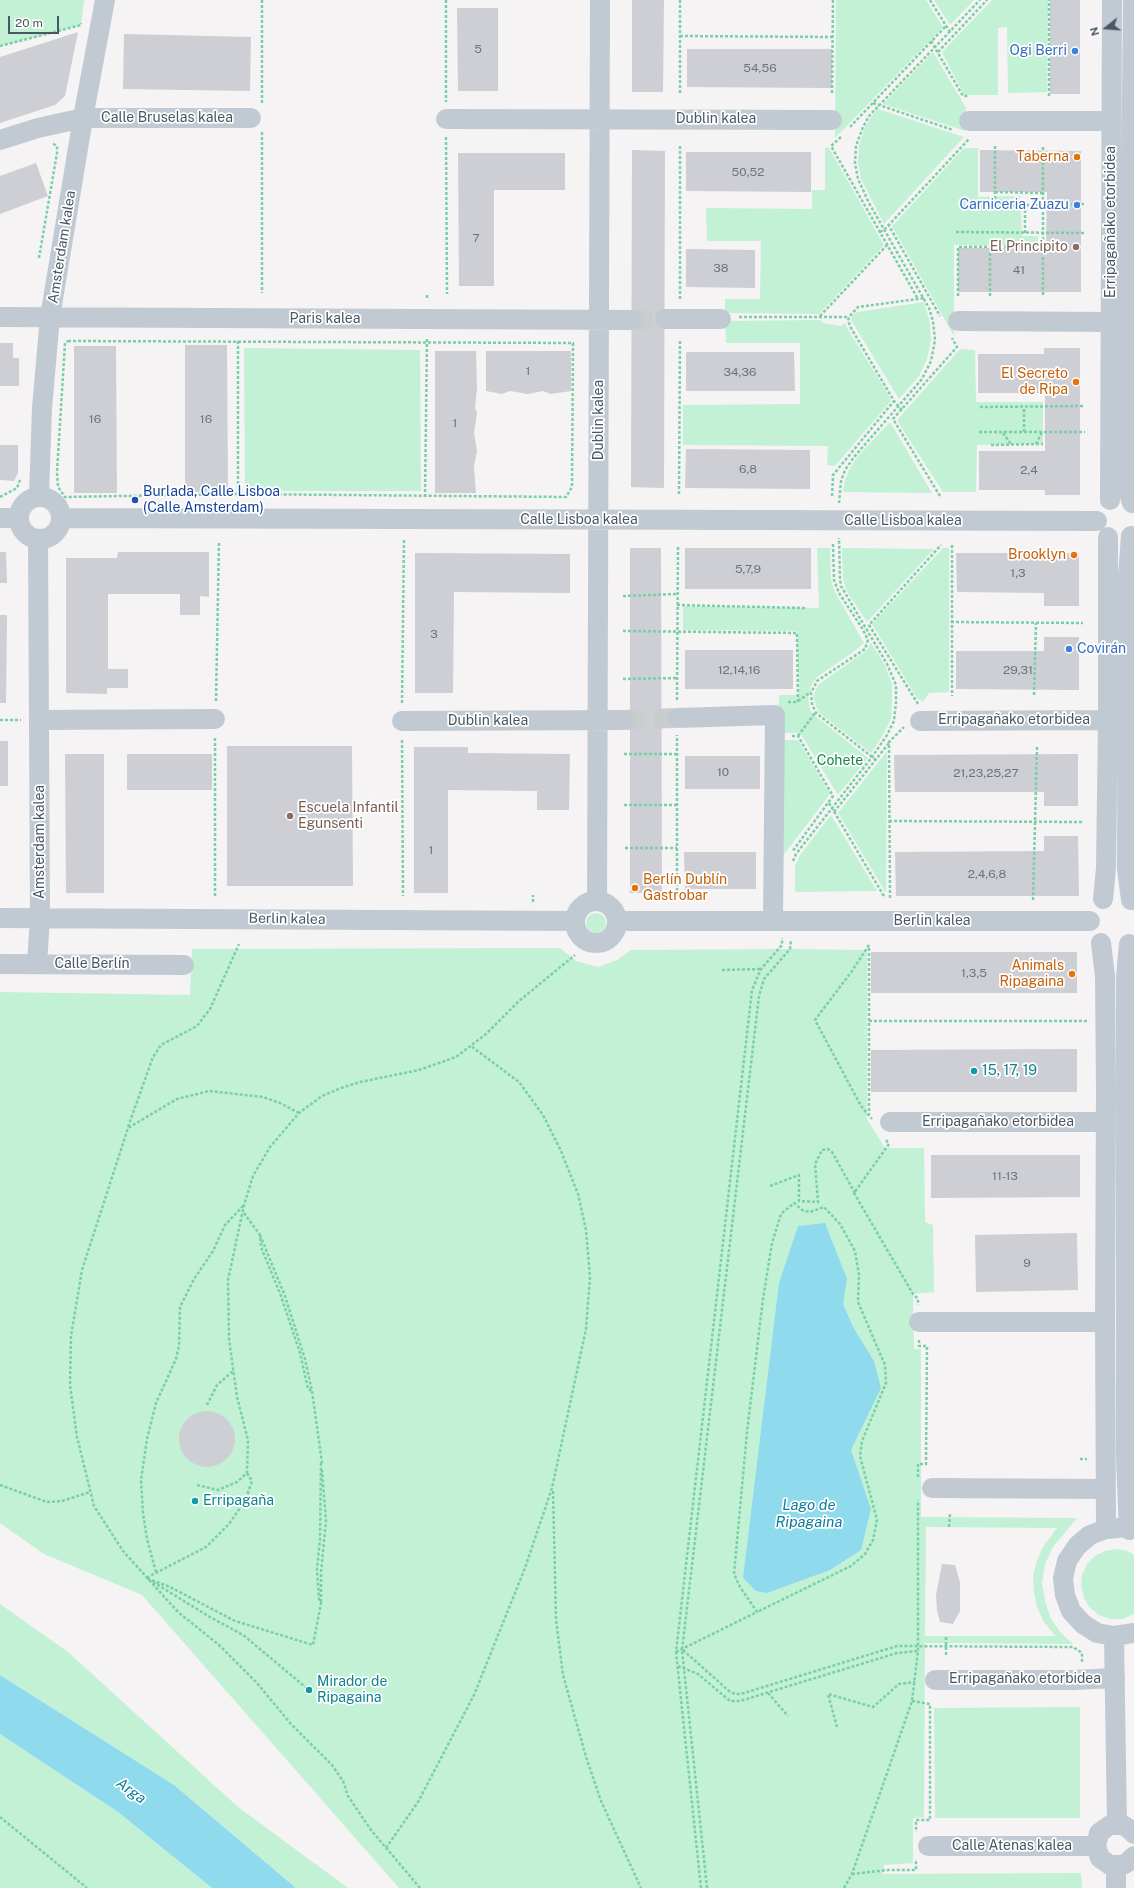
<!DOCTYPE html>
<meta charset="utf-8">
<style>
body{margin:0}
#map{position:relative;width:1134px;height:1888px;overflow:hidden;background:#f5f3f3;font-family:"Public Sans",sans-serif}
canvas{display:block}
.north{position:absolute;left:1086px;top:8px;width:40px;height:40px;-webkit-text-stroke:3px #fff;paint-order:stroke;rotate:253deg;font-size:11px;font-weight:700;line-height:16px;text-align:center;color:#4a5661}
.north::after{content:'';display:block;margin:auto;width:14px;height:18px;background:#4a5661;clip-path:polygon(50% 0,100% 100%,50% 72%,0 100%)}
.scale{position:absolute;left:8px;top:16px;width:51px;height:18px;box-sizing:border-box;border:2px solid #4a5661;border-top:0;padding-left:5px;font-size:12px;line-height:14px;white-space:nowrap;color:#4a5661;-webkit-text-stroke:3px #fff;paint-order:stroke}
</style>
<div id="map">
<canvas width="1134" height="1888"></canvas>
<div class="north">N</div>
<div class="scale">20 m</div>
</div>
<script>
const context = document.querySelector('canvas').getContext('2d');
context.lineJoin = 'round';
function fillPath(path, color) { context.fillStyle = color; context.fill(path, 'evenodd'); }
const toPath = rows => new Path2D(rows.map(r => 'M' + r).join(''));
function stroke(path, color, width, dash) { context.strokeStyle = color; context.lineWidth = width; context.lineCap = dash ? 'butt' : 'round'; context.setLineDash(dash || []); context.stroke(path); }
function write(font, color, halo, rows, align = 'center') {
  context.font = font + ' "Public Sans",sans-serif'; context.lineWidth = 3.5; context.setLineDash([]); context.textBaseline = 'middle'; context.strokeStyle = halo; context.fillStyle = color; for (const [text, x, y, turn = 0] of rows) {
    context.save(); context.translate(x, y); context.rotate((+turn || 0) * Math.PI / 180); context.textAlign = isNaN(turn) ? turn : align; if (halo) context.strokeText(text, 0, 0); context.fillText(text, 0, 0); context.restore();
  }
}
const green = toPath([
 [0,0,84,0,81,25,0,46],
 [836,0,926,0,943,27,835,138],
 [934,0,974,0,950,25],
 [992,0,1048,0,1047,92,1008,93,1007,27,998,28,998,95,964,95,942,52],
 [933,52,966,108,965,131,883,104],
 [878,109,964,137,884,224,861,179,858,163,859,146,865,127,871,117],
 [825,147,829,148,884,245,819,314,725,313,725,299,760,299,761,241,707,241,706,208,812,209,812,190,825,190],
 [964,148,978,148,978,197,1020,196,1022,236,1038,236,1038,245,954,245,954,336,892,226],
 [924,302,930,323,931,340,927,359,919,376,899,399,851,320,853,315,858,312],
 [820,320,823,323,841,326,845,323,847,328,888,394,891,401,835,466,827,465,828,446,683,445,683,405,800,404,800,343,726,343,725,321],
 [244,348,420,350,421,491,245,491],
 [960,349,975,350,976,402,1043,402,1043,444,977,445,976,492,943,492,898,422,898,419],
 [890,422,932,493,843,492,845,480,849,470,857,457],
 [817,548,830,548,831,580,835,592,864,643,852,653,817,677,812,684,808,697,810,710,814,715,868,758,838,795,800,733,779,733,779,695,799,695,797,631,683,630,683,606,819,608],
 [842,548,934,549,867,622,846,590,843,578],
 [943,548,949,548,949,692,929,693,923,702,917,698,872,624],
 [871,643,885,665,892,684,892,702,891,719,884,733,871,753,818,712,813,696,818,685,867,650],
 [779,740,798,740,830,794,782,857],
 [887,751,886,893,838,813],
 [831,815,877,891,795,892,795,866,800,855],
 '586 923a10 10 0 1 1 20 0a10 10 0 1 1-20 0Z',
 [560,948,576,961,598,967,617,960,631,950,790,949,867,950,867,1119,885,1148,924,1148,925,1222,933,1225,934,1292,913,1294,914,1349,921,1349,921,1517,1077,1518,1053,1547,1045,1564,1042,1583,1045,1601,1051,1619,1060,1632,1073,1644,925,1643,924,1817,913,1818,913,1863,884,1865,883,1874,1081,1873,1082,1888,399,1888,142,1595,44,1554,0,1523,0,992,190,995,192,949],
 [926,1527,1057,1528,1043,1547,1037,1560,1033,1576,1034,1592,1037,1607,1044,1622,1055,1636,925,1636],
 [1117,1549,1128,1551,1134,1555,1134,1614,1122,1619,1110,1619,1099,1615,1090,1608,1084,1598,1081,1586,1082,1575,1087,1564,1095,1556,1105,1551],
 [0,1604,68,1652,238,1807,348,1888,296,1888,174,1785,0,1675],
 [1080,1707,1080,1818,935,1818,934,1708],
 [0,1734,118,1812,212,1888,0,1888]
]);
const water = toPath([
 [825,1223,847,1279,843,1304,853,1327,874,1361,881,1388,851,1450,871,1509,861,1550,830,1570,767,1593,756,1591,743,1578,779,1283,798,1226],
 [0,1675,174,1785,296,1888,212,1888,118,1812,0,1734]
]);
const building = toPath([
 [632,0,664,0,663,92,632,92],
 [1050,0,1080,0,1080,94,1050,94],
 [457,8,498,8,498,91,458,91],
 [78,32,65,96,55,105,0,123,0,57],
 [124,34,251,37,250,91,123,89],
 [687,49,832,49,832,88,687,87],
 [632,150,665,151,664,488,631,487],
 [980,150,1081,151,1081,292,958,292,958,248,1046,248,1047,192,980,192],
 [686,152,811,152,811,192,686,191],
 [458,153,565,153,565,190,494,190,494,286,459,286],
 [36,163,48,196,0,214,0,176],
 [686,249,755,250,755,288,686,287],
 [0,343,13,343,13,358,19,358,19,386,0,386],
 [185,345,227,345,228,492,185,492],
 [74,346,116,346,117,493,74,493],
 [1044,348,1080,348,1080,495,1045,495,1045,490,979,490,979,451,1045,451,1045,393,978,393,978,354,1044,354],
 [435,351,476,351,477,389,475,408,477,413,474,433,477,451,474,466,476,493,435,493],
 [486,351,571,351,571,391,551,394,543,391,528,394,510,391,502,394,486,391],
 [686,352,794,352,795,391,686,391],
 [0,445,18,445,18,473,14,481,0,480],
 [686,449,810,450,810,489,685,488],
 [630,548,661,548,662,893,630,893],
 [685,548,811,548,811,589,685,589],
 [0,552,6,552,7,583,0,583],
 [118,552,209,552,209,597,200,596,200,615,180,615,180,594,108,594,108,669,128,669,128,688,107,688,107,694,66,693,66,558,117,558],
 [415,553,570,554,570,593,454,592,453,693,415,693],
 [956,553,1079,553,1079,606,1044,606,1044,593,957,592],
 [0,615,7,615,6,703,0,703],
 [1044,637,1079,637,1079,690,956,689,956,651,1044,651],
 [685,650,793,650,793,689,685,689],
 [0,741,8,741,8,786,0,786],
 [227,746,352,746,353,886,227,886],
 [414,747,468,747,468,753,570,754,569,810,537,810,537,791,448,790,448,893,414,893],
 [65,754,104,754,104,893,66,893],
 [127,754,212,754,212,790,127,790],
 [1078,754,1078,806,1044,806,1044,792,895,792,894,755],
 [685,756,760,756,760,789,685,789],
 [1044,836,1078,836,1079,896,896,896,895,852,1044,851],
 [684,852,756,852,756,889,685,889],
 [871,952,1077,952,1077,993,871,993],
 [1077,1049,1077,1092,871,1092,871,1050],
 [931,1155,1080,1155,1080,1197,931,1198],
 [1077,1233,1078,1290,976,1292,975,1235],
 '179 1439a28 28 0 1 1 56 0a28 28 0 1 1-56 0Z',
 [942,1564,955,1565,960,1582,960,1611,953,1624,940,1622,937,1610,936,1595]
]);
const minorTunnel = toPath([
 [632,320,665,319],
 [624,720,677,718]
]);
const path = toPath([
 [446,0,446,102],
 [680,0,680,94],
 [930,0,950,32],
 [680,36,833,37],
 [931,41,963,96,969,96],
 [0,46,81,25,81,23],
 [938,52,987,0],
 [832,93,833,0],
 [1049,96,1049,0],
 [262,103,262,0],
 [873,103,953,130],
 [850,127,946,26],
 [262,132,262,293],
 [446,137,447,294],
 [841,137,831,146,918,299],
 [995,146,995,205],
 [995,192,1043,193],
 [981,206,1085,204],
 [888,224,940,316],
 [880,232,885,229,969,139],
 [956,232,1085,233],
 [1025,233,1025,205],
 [39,258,57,153,57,146,52,143],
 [427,295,427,300],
 [1043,295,1043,146],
 [958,296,958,247,1044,246],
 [990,296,990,246],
 [680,299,680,146],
 [820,316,887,245],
 [739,317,849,317],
 [68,341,573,343,572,487,566,497,238,494,65,497,58,487,57,472,65,343,68,341],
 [238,341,238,494],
 [980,407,1085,406],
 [902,410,894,401,851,328,848,321,849,317,858,307,925,298],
 [979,432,1085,432],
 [1024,432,1024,407],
 [1003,433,1011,444],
 [1036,444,1042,432],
 [991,445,1043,444],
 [679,494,680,339],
 [832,496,833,475,894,401],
 [940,496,893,419,957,347,952,338],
 [0,497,17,488,20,480],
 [425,497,427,337],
 [839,503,841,481,845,470,854,457,922,379,931,361,935,340,933,321,929,308,869,203,858,179,855,163,856,146,863,127,869,116,980,0],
 [833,544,834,580,839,593,862,628,868,640,865,649,817,681,811,693,812,704,816,713,876,760],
 [952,545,952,696],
 [623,596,678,594],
 [677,605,805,608],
 [951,622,1083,623],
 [623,631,797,633,798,702,788,702],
 [623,679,677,678],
 [1034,695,1036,623],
 [677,700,678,545],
 [216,701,219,541],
 [798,701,811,692],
 [402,703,404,538],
 [918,704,869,625,941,545],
 [0,720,21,720],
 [792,736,798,736,833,796,792,852],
 [798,736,815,713],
 [402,740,403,896],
 [624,754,677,754],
 [829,803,885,898],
 [624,805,677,805],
 [834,812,889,743],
 [889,821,1083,822],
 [625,848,677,848],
 [793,861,796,854,872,757,887,735,894,721,896,702,896,685,887,664,841,586,840,579,839,538],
 [215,896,215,736],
 [677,896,677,735],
 [890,898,889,742,904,727],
 [1033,900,1037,747],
 [533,902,533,895],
 [869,945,852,971,815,1020,861,1106,872,1119],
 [869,948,869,1115],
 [722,970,761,969],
 [869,1021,1088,1021],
 [299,1113,280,1103,263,1097,209,1091,177,1099,128,1128,82,1270,71,1336,70,1385,77,1437,94,1506,123,1551,178,1612,219,1645,257,1683,290,1723,332,1765,343,1781,348,1796,371,1830,420,1888],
 [128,1127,153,1057,161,1045,197,1026,210,1009,239,944],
 [886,1140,889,1144,854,1193,913,1294,918,1299,918,1305],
 [770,1186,799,1175,799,1201,818,1202,815,1164,822,1150,828,1149,832,1152,855,1193],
 [244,1213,260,1235,261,1247,281,1296,300,1353,308,1389,312,1391],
 [260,1235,285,1296,305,1359,312,1391,322,1463],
 [207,1405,217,1385,233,1371],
 [1080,1459,1087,1459],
 [247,1473,252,1481,245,1501,229,1524,206,1547,146,1578,170,1587,235,1621,313,1645,321,1603,319,1599,317,1569,320,1540,321,1462],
 [918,1477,918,1464,926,1464,927,1346,919,1346,919,1340],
 [0,1485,47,1502,62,1501,90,1492],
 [197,1485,218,1490,237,1482,247,1473,248,1440,237,1397,229,1339,228,1280,244,1205,253,1176,270,1147,299,1113,322,1096,341,1088,360,1082,419,1070,456,1057,486,1034,519,1001,575,955],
 [553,1491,556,1619,563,1675,586,1757,601,1801,641,1888],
 [949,1527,950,1514],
 [156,1572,147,1539,143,1513,141,1480,147,1439,156,1403,176,1359,179,1346,180,1307,194,1279,213,1251,225,1225,243,1206],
 [153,1582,210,1617,243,1635,309,1690],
 [321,1602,321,1572,326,1521,322,1470],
 [683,1650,729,1691,735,1694,741,1694,897,1646,1073,1647,1082,1653,1082,1662],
 [676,1652,757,1612,740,1587,734,1574,747,1432,763,1299,772,1243,781,1214,794,1203,802,1210,810,1212,824,1207,840,1224,855,1251,859,1275,858,1302,885,1365,886,1383,862,1441,860,1456,877,1520,873,1540,865,1554,851,1566,757,1612],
 [946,1655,946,1636],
 [678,1666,698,1674,730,1701,740,1701,897,1653,918,1651],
 [768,1693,788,1716],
 [912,1701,930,1704,930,1820,916,1820,916,1832],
 [837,1727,828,1694,873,1707,899,1684,915,1682],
 [0,1817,87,1888],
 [386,1848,418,1802,474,1695,525,1568,552,1488,586,1329,590,1277,586,1230,578,1194,561,1151,543,1115,519,1082,471,1046],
 [852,1874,888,1870,916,1870,916,1859],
 [701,1888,676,1652,752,990,761,969,782,945,782,938],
 [707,1888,682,1650,759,996,764,979,790,949,791,940],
 [844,1888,852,1874,912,1701,918,1651,918,1500]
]);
const minor = toPath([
 [446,119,832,120],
 [969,121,1112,121],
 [0,140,38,128,83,118,251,118],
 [0,317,632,320],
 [665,319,721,319],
 [958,321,1111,322],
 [39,496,42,408,50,317,83,118,105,0],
 '19 518a21 21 0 1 1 42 0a21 21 0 1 1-42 0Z',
 [1110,500,1112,0],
 [1132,503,1128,490,1133,0],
 [0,518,18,518],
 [61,518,1097,521],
 [1131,536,1128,575,1127,869,1131,900],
 [677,718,775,715,773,921],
 [39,720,215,719],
 [402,721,624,720],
 [920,721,1108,720],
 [1103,899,1106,868,1108,720,1108,537],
 [597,900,600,0],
 '575 922a21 21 0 1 1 42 0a21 21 0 1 1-42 0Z',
 [0,918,575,921],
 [618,921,1090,921],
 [1101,943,1105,976,1106,1092,1105,1322,1106,1529],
 [1129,944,1126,976,1126,1458,1129,1530],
 [0,964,184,965],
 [37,964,40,918,38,539],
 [890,1122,1106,1122],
 [919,1322,1105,1322],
 [932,1488,1106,1489],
 [1119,1528,1106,1529,1090,1535,1077,1546,1067,1561,1063,1578,1065,1595,1071,1611,1083,1624,1097,1633,1114,1636,1134,1633],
 [1114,1636,1117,1824],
 [935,1680,1073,1680,1115,1678],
 [1134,1834,1129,1829,1123,1825,1110,1825,1099,1833,1096,1846,1100,1858,1110,1865,1123,1865,1128,1862,1134,1856],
 [928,1846,1096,1846],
 [1116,1888,1116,1866]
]);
const markers = [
 [1075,51,4,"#3f7fe0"],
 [1077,157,4,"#e8710a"],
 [1077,205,4,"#3f7fe0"],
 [1076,247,4,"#8d6e63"],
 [1076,382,4,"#e8710a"],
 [135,500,4,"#1a4fb4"],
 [1074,555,4,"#e8710a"],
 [1069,649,4,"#3f7fe0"],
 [290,816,4,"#8d6e63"],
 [635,888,4,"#e8710a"],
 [1072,974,4,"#e8710a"],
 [974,1071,4,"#0f9aa8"],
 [195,1501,4,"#0f9aa8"],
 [309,1690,4,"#0f9aa8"]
];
const numberNames = [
 ["5",478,49],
 ["54,56",760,68],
 ["50,52",748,172],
 ["7",476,238],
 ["38",721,268],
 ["41",1019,270],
 ["1",528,371],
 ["34,36",740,372],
 ["16",95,419],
 ["16",206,419],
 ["1",455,423],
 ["6,8",748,469],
 ["2,4",1029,470],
 ["5,7,9",748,569],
 ["1,3",1018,573],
 ["3",434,634],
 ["12,14,16",739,670],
 ["29,31",1018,670],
 ["10",723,772],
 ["21,23,25,27",986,773],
 ["1",431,850],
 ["2,4,6,8",987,874],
 ["1,3,5",974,973],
 ["11-13",1005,1176],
 ["9",1027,1263]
];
const shopNames = [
 ["Ogi Berri",1067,51],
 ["Carniceria Zuazu",1069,205],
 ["Covirán",1077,649,"left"]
];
const streetNames = [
 ["Calle Bruselas kalea",167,118],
 ["Dublin kalea",716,119],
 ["Erripagañako etorbidea",1111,222,-90],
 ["Amsterdam kalea",62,247,-81],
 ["Paris kalea",325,319],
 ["Dublin kalea",599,420,-90],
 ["Calle Lisboa kalea",579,520],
 ["Calle Lisboa kalea",903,521],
 ["Erripagañako etorbidea",1014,720],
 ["Dublin kalea",488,721],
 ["Amsterdam kalea",40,842,-90],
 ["Berlin kalea",287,919,1],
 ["Berlin kalea",932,921],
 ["Calle Berlín",92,964],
 ["Erripagañako etorbidea",998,1122],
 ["Erripagañako etorbidea",1025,1679],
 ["Calle Atenas kalea",1012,1846]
];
const foodNames = [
 ["Taberna",1069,157],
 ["El Secreto",1068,374],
 ["de Ripa",1068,390],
 ["Brooklyn",1066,555],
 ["Berlín Dublín",643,880,"left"],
 ["Gastrobar",643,896,"left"],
 ["Animals",1064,966],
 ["Ripagaina",1064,982]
];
const educationNames = [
 ["El Principito",1068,247],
 ["Escuela Infantil",298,808,"left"],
 ["Egunsenti",298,824,"left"]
];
const transitNames = [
 ["Burlada, Calle Lisboa",143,492],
 ["(Calle Amsterdam)",143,508]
];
const parkNames = [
 ["Cohete",840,761]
];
const cultureNames = [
 ["15, 17, 19",982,1071],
 ["Erripagaña",203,1501],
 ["Mirador de",317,1682],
 ["Ripagaina",317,1698]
];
const waterNames = [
 ["Lago de",809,1505],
 ["Ripagaina",809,1522],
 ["Arga",131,1791,36]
];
fillPath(green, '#c3f1d5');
fillPath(water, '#90daee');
fillPath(building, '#cdcfd5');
stroke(minorTunnel, '#caccce', 20, [20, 10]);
stroke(path, '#7ad0a6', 2.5, [3, 2]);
stroke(minor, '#c1cad2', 20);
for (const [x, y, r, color] of markers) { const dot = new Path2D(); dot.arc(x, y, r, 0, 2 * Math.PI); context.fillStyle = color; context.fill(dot); stroke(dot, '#fff', 1.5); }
write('12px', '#6b747e', null, numberNames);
write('14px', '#366cbe', '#fff', shopNames, 'right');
write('14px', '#4a5661', '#fff', streetNames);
write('14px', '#c56008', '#fff', foodNames, 'right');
write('14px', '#785e54', '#fff', educationNames, 'right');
write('14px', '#164399', '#fff', transitNames, 'left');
write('14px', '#17864f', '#fff', parkNames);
write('14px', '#0d838f', '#fff', cultureNames, 'left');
write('italic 15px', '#0c7c9b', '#fff', waterNames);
</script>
